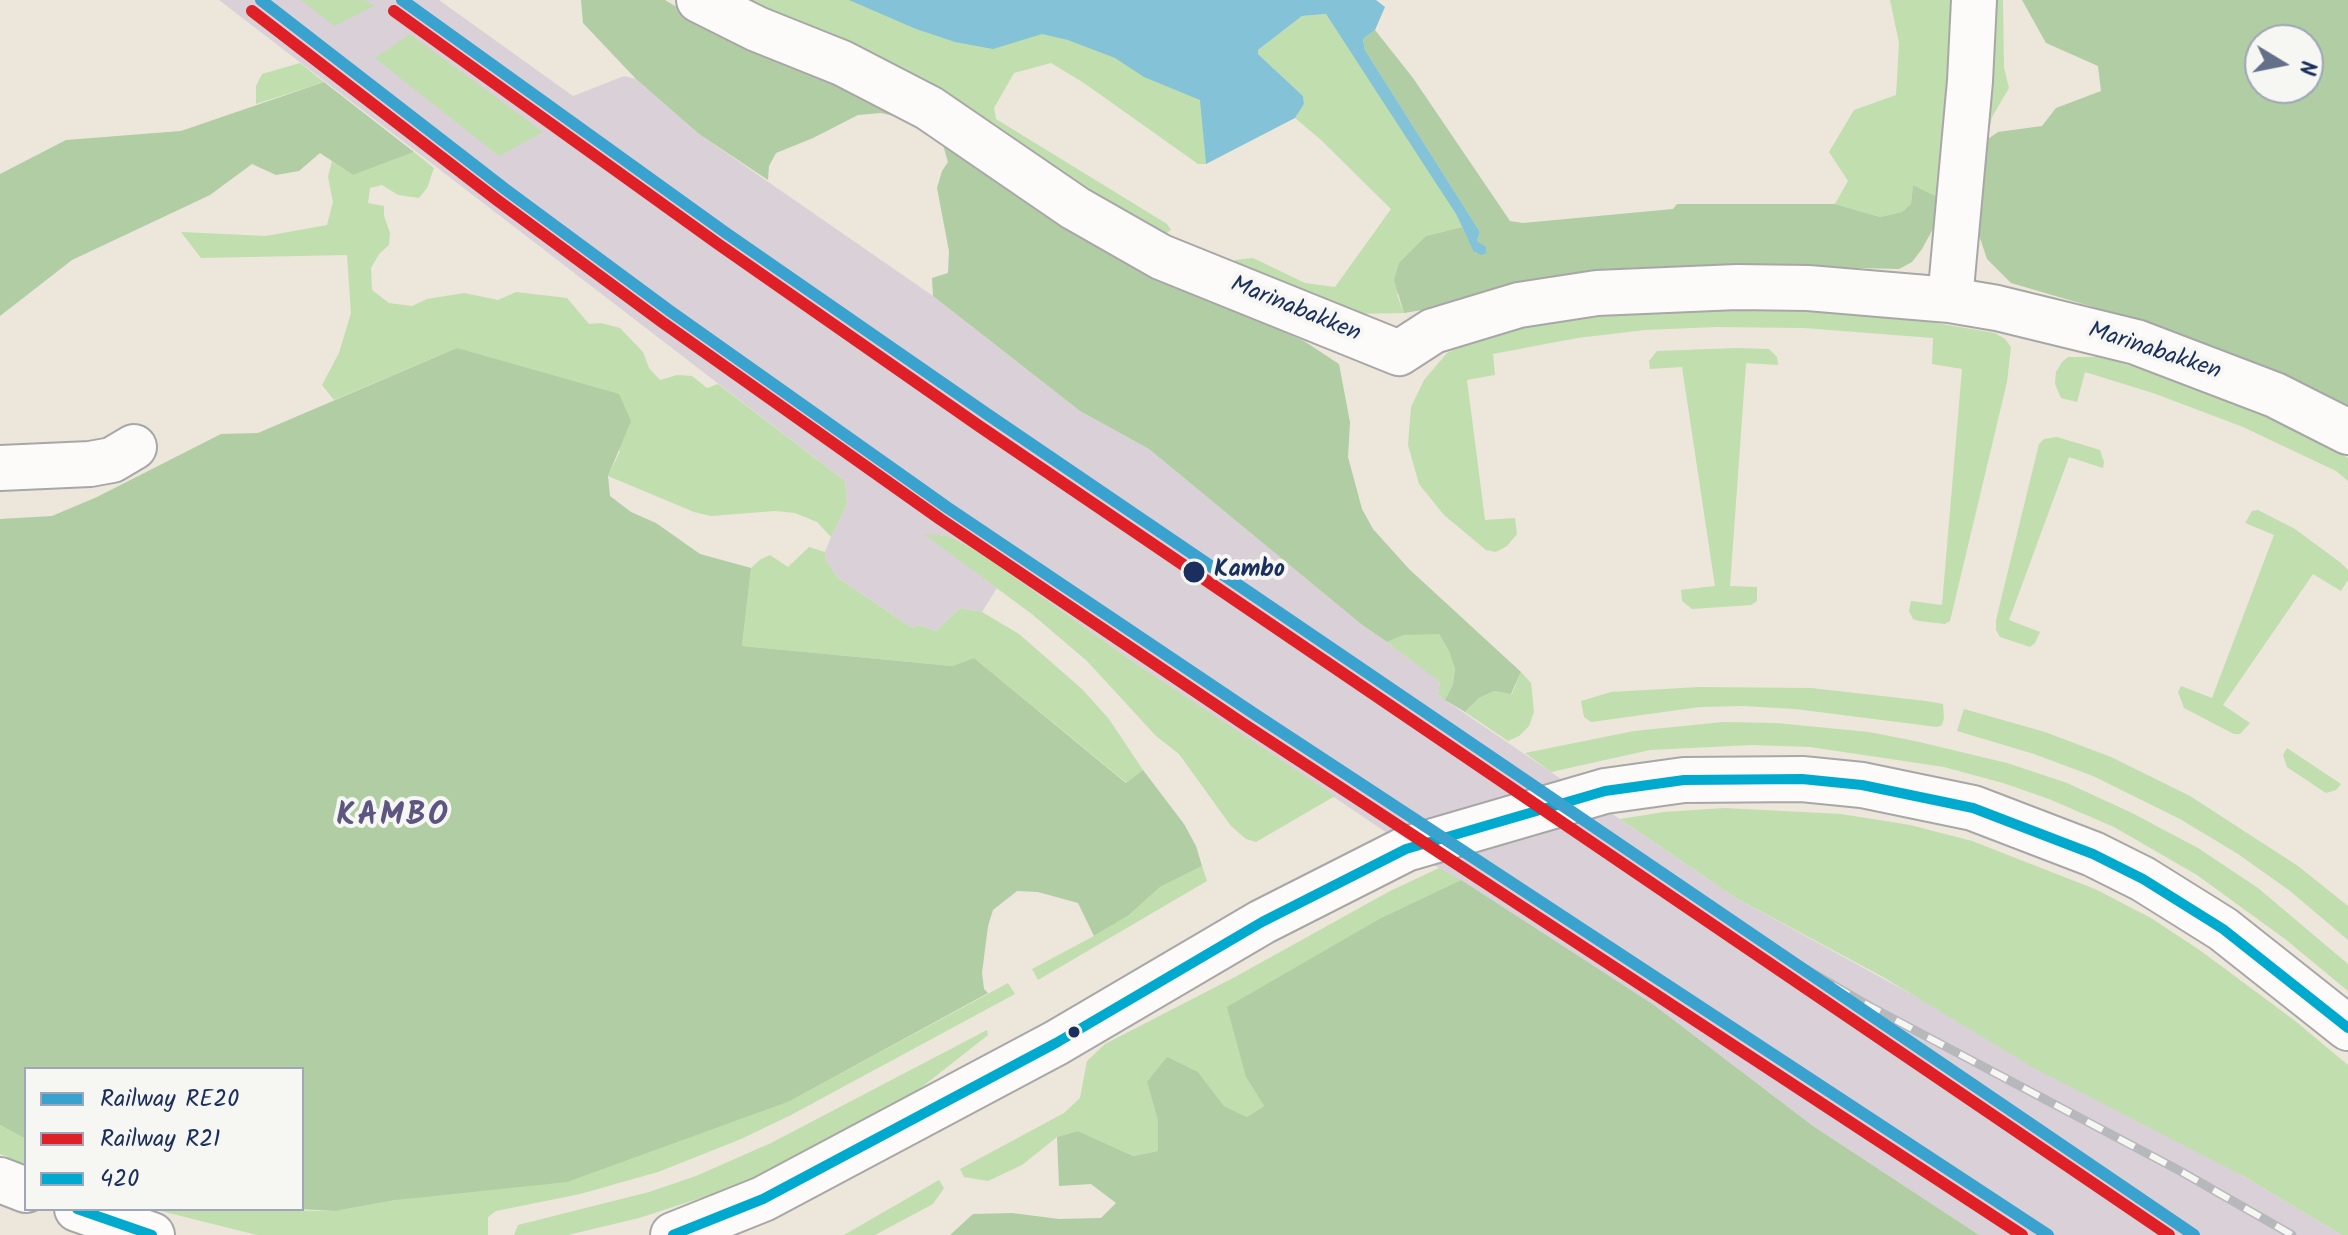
<!DOCTYPE html>
<style>
body{margin:0}
#map{position:relative;width:2348px;height:1235px;overflow:hidden;background:#ece6db;font-family:Kalam,sans-serif}
canvas{display:block}
.legend{position:absolute;left:24px;top:1067px;width:280px;height:144px;box-sizing:border-box;background:#f6f6f2;border:2px solid #9ea6b7;margin:0;padding:10px 14px;list-style:none;font-size:24px;color:#1b2f5e}
.legend li{display:flex;align-items:center;gap:16px;height:40px}
.legend b{width:40px;border:2px solid #9ea6b7}
.north{position:absolute;left:2244px;top:24px;width:80px;height:80px;box-sizing:border-box;background:#f6f6f2;border:2px solid #9ea6b7;border-radius:50%;rotate:100deg;font-size:22px;font-weight:700;line-height:32px;text-align:center;color:#1b2f5e}
.north::after{content:'';display:block;margin:auto;width:28px;height:36px;background:#646f8a;clip-path:polygon(50% 0,100% 100%,50% 72%,0 100%)}
</style>
<div id="map">
<canvas width="2348" height="1235"></canvas>
<ul class="legend">
<li><b style="height:10px;background:#3aa2cf"></b>Railway RE20</li>
<li><b style="height:10px;background:#df2027"></b>Railway R21</li>
<li><b style="height:10px;background:#00a9ce"></b>420</li>
</ul>
<div class="north">N</div>
</div>
<script>
const context = document.querySelector('canvas').getContext('2d');
context.lineJoin = 'round';
function fillPath(path, color) { context.fillStyle = color; context.fill(path, 'evenodd'); }
const toPath = rows => new Path2D(rows.map(r => 'M' + r).join(''));
function stroke(path, color, width, dash) { context.strokeStyle = color; context.lineWidth = width; context.lineCap = dash ? 'butt' : 'round'; context.setLineDash(dash || []); context.stroke(path); }
function write(font, color, halo, rows, align = 'center') {
  context.font = font + ' Kalam,sans-serif'; context.lineWidth = 8; context.setLineDash([]); context.textBaseline = 'middle'; context.strokeStyle = halo; context.fillStyle = color; for (const [text, x, y, turn = 0] of rows) {
    context.save(); context.translate(x, y); context.rotate((+turn || 0) * Math.PI / 180); context.textAlign = isNaN(turn) ? turn : align; if (halo) context.strokeText(text, 0, 0); context.fillText(text, 0, 0); context.restore();
  }
}
const industrial = toPath([
 [219,0,439,0,573,96,624,76,636,79,699,134,933,296,1080,411,1149,449,1361,624,1428,671,1440,682,1438,694,1445,700,1736,898,2245,1177,2342,1235,1979,1235,1813,1126,1654,1005,1439,868,1132,661,982,554,949,536,926,535,997,588,982,612,960,608,936,631,919,625,912,628,838,578,826,561,825,552,831,537,847,504,845,481]
]);
const green = toPath([
 [301,0,365,0,374,6,334,26],
 [728,0,1028,0,1143,32,1201,100,1206,164,1198,164,1084,83,1051,63,1014,73,994,108,996,119,1167,224,1171,230,1161,237],
 [1890,0,1960,0,1942,199,1913,185,1911,204,1902,212,1880,217,1835,204,1848,181,1829,152,1854,110,1896,95,1899,43],
 [1991,0,2003,0,2004,68,2009,88,1992,117,1987,139,1982,143],
 [1326,14,1415,148,1456,214,1462,227,1426,236,1397,295,1404,313,1352,314,1235,268,1235,260,1253,258,1305,283,1335,287,1391,209,1320,139,1295,118,1304,104,1303,96,1258,54,1258,50,1302,16],
 [410,34,543,132,499,156,375,58],
 [300,63,324,82,256,104,256,86,262,74],
 [414,152,434,168,427,188,419,198,398,195,382,185,370,188,368,203,384,206,384,216,390,233,389,245,379,254,371,268,372,290,389,303,412,306,427,299,464,293,498,300,516,292,567,298,589,324,601,323,620,328,643,352,649,368,660,380,677,375,692,376,707,388,718,384,845,481,847,504,831,537,817,522,795,513,775,511,711,516,694,512,608,476,620,451,457,348,334,400,322,385,339,353,351,313,347,255,201,258,181,232,266,236,327,225,333,202,328,177,332,161,353,175],
 [1725,307,1871,312,1995,333,2005,339,2011,347,2007,382,1950,621,1945,624,1919,621,1913,619,1909,611,1911,601,1942,605,1962,369,1932,364,1933,338,1804,328,1716,327,1645,330,1577,338,1493,354,1495,375,1467,380,1485,520,1515,518,1517,534,1507,546,1496,552,1486,550,1444,515,1419,484,1408,445,1411,407,1424,380,1447,353,1469,343,1523,327,1575,319],
 [1736,348,1769,349,1777,357,1778,365,1746,363,1730,586,1757,587,1757,601,1751,605,1692,609,1682,601,1681,590,1715,586,1682,367,1650,369,1649,361,1657,351],
 [2068,357,2101,357,2198,386,2255,408,2319,440,2348,458,2348,481,2336,471,2243,427,2153,393,2085,372,2077,402,2061,398,2055,384,2056,372,2062,362],
 [2057,437,2100,450,2104,462,2103,468,2069,457,2009,620,2040,632,2035,643,2030,647,2000,637,1996,630,1996,620,2039,444,2044,439],
 [2258,510,2295,529,2341,563,2348,570,2348,580,2341,591,2313,574,2223,705,2250,723,2240,734,2234,734,2184,708,2178,692,2181,686,2212,698,2274,535,2245,523,2252,511],
 [924,534,949,536,982,554,1132,661,1335,796,1256,842,1246,839,1231,826,1179,754,1156,736,1087,661,1033,615],
 [809,547,825,552,826,561,838,578,912,628,919,625,936,631,960,608,982,612,1019,634,1082,689,1109,719,1143,770,1127,783,974,658,952,666,742,646,751,568,761,559,770,555,788,567],
 [1421,633,1439,634,1449,651,1455,669,1453,684,1445,700,1438,694,1440,682,1387,642,1404,635],
 [1521,672,1531,683,1534,712,1529,726,1519,736,1508,741,1465,712,1479,698,1494,691,1512,694],
 [1699,687,1811,688,1926,701,1943,704,1944,718,1942,725,1937,727,1795,709,1743,706,1700,707,1591,722,1584,717,1581,701,1611,692],
 [1964,709,2045,732,2111,757,2190,796,2298,866,2348,906,2348,940,2290,891,2238,854,2180,819,2093,776,2034,754,1957,731],
 [1723,722,1776,723,1869,732,1915,741,2007,763,2067,783,2132,813,2198,848,2258,888,2348,964,2348,991,2285,939,2197,875,2114,827,2049,799,2003,783,1944,767,1810,747,1752,745,1650,750,1551,772,1525,753,1634,731],
 [2287,748,2341,784,2336,790,2326,793,2287,767,2283,755],
 [1725,808,1841,814,1910,825,1972,841,2095,889,2151,918,2201,951,2294,1020,2348,1065,2348,1235,2342,1235,2245,1177,2034,1068,1883,977,1736,898,1620,819,1664,812],
 [1202,866,1207,881,1038,980,1032,969,1094,936,1129,915,1160,887],
 [1439,868,1461,880,1383,917,1246,1077,1264,1106,1247,1117,1224,1106,1198,1072,1147,1082,1158,1121,1158,1151,1133,1156,1078,1131,1057,1137,1022,1165,988,1181,964,1177,960,1169,1064,1113,1080,1098,1087,1061,1105,1044,1235,977,1390,891],
 [1008,983,1015,994,791,1115,741,1139,658,1172,580,1194,496,1211,488,1217,488,1235,257,1235,153,1209,335,1211,396,1200,790,1101],
 [987,1030,988,1035,918,1090,831,1140,747,1183,639,1218,568,1235,514,1235,518,1225,649,1192,696,1176,771,1143],
 [0,1125,26,1139,26,1165,0,1154],
 [939,1180,944,1188,933,1204,875,1235,844,1235]
]);
const forest = toPath([
 [581,0,665,0,737,43,883,95,1183,288,1304,341,1339,364,1350,422,1348,457,1362,509,1373,529,1409,569,1521,672,1511,694,1494,691,1479,698,1465,712,1445,700,1453,684,1455,669,1449,651,1439,634,1404,635,1387,642,1361,624,1149,449,1080,411,933,296,932,278,948,273,949,251,937,188,942,171,948,162,943,145,924,130,907,119,881,113,858,115,813,138,776,153,769,166,768,180,699,134,636,79,583,23],
 [2022,0,2348,0,2348,407,2325,394,2239,357,2131,318,2011,283,1987,259,1979,235,1976,204,1982,143,1998,132,2042,126,2056,108,2101,91,2098,66,2046,43],
 [2260,40,2308,40,2308,88,2260,88],
 [1375,30,1413,78,1510,221,1523,223,1673,209,1677,204,1835,204,1880,217,1902,212,1911,204,1913,185,1942,199,1940,216,1922,249,1912,262,1899,269,1728,265,1671,268,1404,313,1394,280,1399,263,1426,236,1462,227,1476,254,1482,245,1477,241,1480,232,1365,50,1363,39],
 [324,82,414,152,353,175,320,153,299,171,276,175,252,164,210,195,72,260,0,316,0,174,66,140,181,131],
 [457,348,619,394,631,421,608,476,610,496,631,512,656,523,700,554,751,568,742,646,952,666,974,658,1126,783,1143,770,1184,824,1196,846,1202,866,1160,887,1129,915,1094,936,1078,903,1038,892,1017,891,993,910,988,926,982,973,984,989,988,993,790,1101,567,1182,396,1200,335,1211,299,1209,302,1209,302,1069,26,1069,26,1139,0,1125,0,519,52,516,97,497,221,434,258,433],
 [1461,880,1654,1005,1813,1126,1979,1235,950,1235,973,1214,1012,1213,1059,1219,1101,1218,1116,1203,1091,1184,1059,1186,1057,1137,1078,1131,1133,1156,1158,1151,1158,1121,1147,1082,1167,1057,1198,1072,1224,1106,1247,1117,1264,1106,1246,1077,1227,1007,1383,917]
]);
const water = toPath([
 [849,0,1376,0,1385,7,1375,30,1363,39,1365,50,1480,232,1477,241,1486,247,1486,253,1482,255,1474,252,1456,214,1326,14,1302,16,1258,50,1258,54,1303,96,1304,104,1295,118,1206,164,1200,100,1144,77,1115,58,1068,40,1042,34,993,49,955,42,916,29]
]);
const minor = toPath([
 [699,0,757,29,842,63,929,108,1075,208,1161,257,1399,353,1433,331,1519,305,1597,293,1737,287,1808,288,1950,300,1997,308,2136,342,2275,395,2348,432],
 [1950,300,1970,81,1974,0],
 [0,468,90,464,112,460,134,447]
]);
const major = toPath([
 [0,1180,26,1190],
 [77,1209,152,1235],
 [673,1235,763,1199,1056,1043,1262,922,1406,849,1605,791,1684,780,1802,779,1862,785,1973,808,2093,854,2143,879,2223,929,2348,1028]
]);
const rail = toPath([
 [1742,927,1802,967,1871,1007,2182,1172,2292,1235]
]);
const bus1 = toPath([
 [77,1209,152,1235],
 [673,1235,763,1199,1056,1043,1262,922,1406,849,1605,791,1684,780,1802,779,1862,785,1973,808,2093,854,2143,879,2223,929,2348,1028]
]);
const rail1 = toPath([
 [261,0,505,189,670,311,948,508,1253,713,2048,1235],
 [402,0,726,233,987,414,2194,1235]
]);
const rail2 = toPath([
 [252,11,497,200,662,322,940,519,1245,725,2022,1235],
 [394,11,718,244,979,426,2169,1235]
]);
const markers = [
 [1194,572,12,"#1b2f5e"],
 [1074,1032,7,"#1b2f5e"]
];
const streetNames = [
 ["Marinabakken",1295,311,22],
 ["Marinabakken",2154,353,18]
];
const stopNames = [
 ["Kambo",1214,572]
];
const districtNames = [
 ["KAMBO",393,819]
];
fillPath(industrial, '#dad1d8');
fillPath(green, '#c1deae');
fillPath(forest, '#b0cda3');
fillPath(water, '#84c2d7');
stroke(minor, '#a8a7a7', 48);
stroke(major, '#a8a7a7', 48);
stroke(minor, '#fcfbfa', 44);
stroke(major, '#fcfbfa', 44);
stroke(rail, '#b6b8bc', 9);
stroke(rail, '#f6f6f2', 6, [18]);
stroke(bus1, '#00a9ce', 10);
stroke(rail1, '#3aa2cf', 12);
stroke(rail2, '#df2027', 12);
for (const [x, y, r, color] of markers) { const dot = new Path2D(); dot.arc(x, y, r, 0, 2 * Math.PI); context.fillStyle = color; context.fill(dot); stroke(dot, '#f6f6f2', 3); }
write('24px', '#1b2f5e', '#f6f6f2', streetNames);
write('bold 24px', '#1b2f5e', '#f6f6f2', stopNames, 'left');
context.letterSpacing = '2px';
write('bold 32px', '#5c5680', '#f6f6f2', districtNames);
context.letterSpacing = '0px';
</script>
